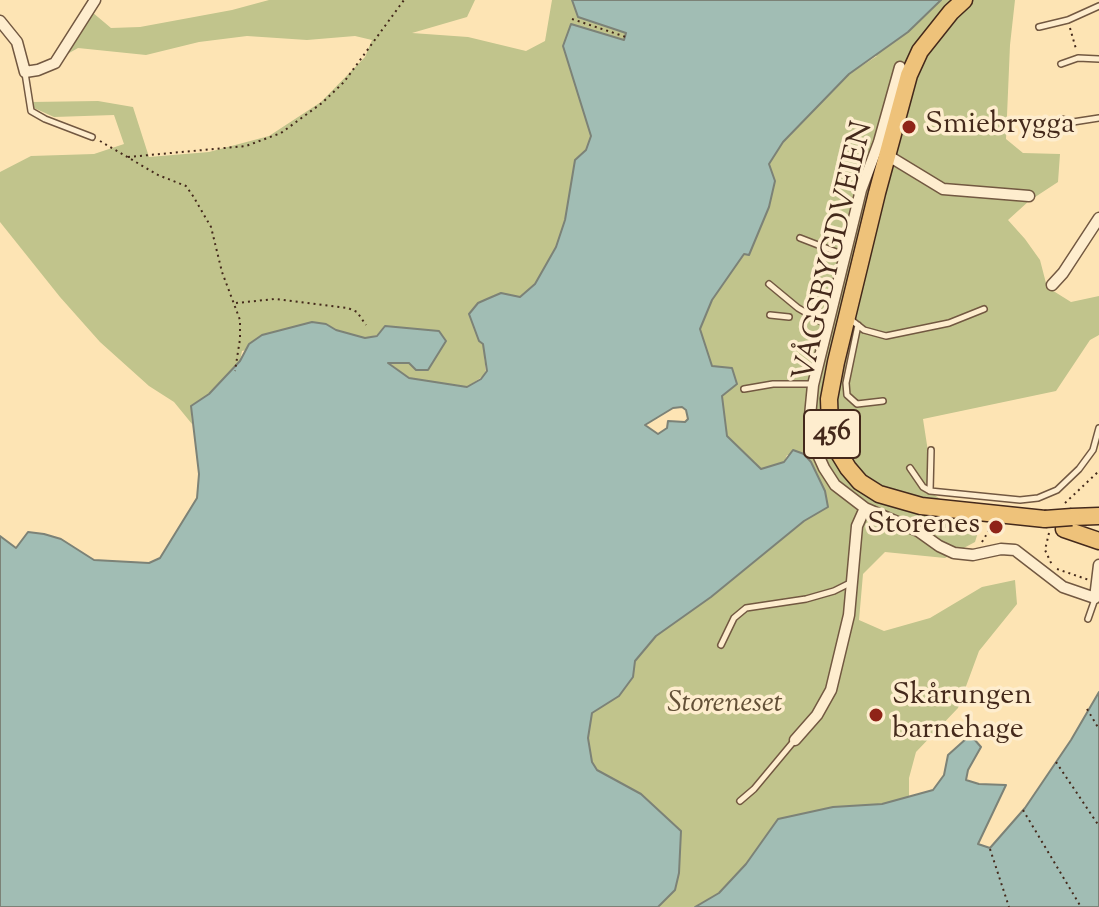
<!DOCTYPE html>
<meta charset="utf-8">
<style>
body{margin:0}
canvas{display:block;background:#fde4b4}
</style>
<canvas width="1099" height="907"></canvas>
<script>
const context = document.querySelector('canvas').getContext('2d');
context.lineJoin = 'round';
function fillPath(path, color) { context.fillStyle = color; context.fill(path, 'evenodd'); }
const toPath = rows => new Path2D(rows.map(r => 'M' + r).join(''));
function stroke(path, color, width, dash) { context.strokeStyle = color; context.lineWidth = width; context.lineCap = dash ? 'butt' : 'round'; context.setLineDash(dash || []); context.stroke(path); }
function write(font, color, halo, rows, align = 'center') {
  context.font = font + ' "Sorts Mill Goudy",serif'; context.lineWidth = 7; context.setLineDash([]); context.textBaseline = 'middle'; context.strokeStyle = halo; context.fillStyle = color; for (const [text, x, y, turn = 0] of rows) {
    context.save(); context.translate(x, y); context.rotate((+turn || 0) * Math.PI / 180); context.textAlign = isNaN(turn) ? turn : align; if (halo) context.strokeText(text, 0, 0); context.fillText(text, 0, 0); context.restore();
  }
}
const green = toPath([
 [269,0,475,0,467,17,412,33,468,37,526,51,545,41,552,0,572,0,578,17,627,33,625,40,571,24,563,47,591,136,586,150,575,160,565,220,556,247,535,284,524,295,520,297,501,294,483,343,486,374,467,387,409,378,388,362,410,363,428,370,381,334,365,338,332,329,242,351,240,361,209,394,191,407,192,424,174,402,149,386,100,342,60,297,0,222,0,172,31,156,94,154,124,144,114,115,54,117,34,108,31,102,98,101,133,107,149,157,209,152,269,136,321,102,365,57,372,40,355,36,307,40,247,36,199,42,146,55,78,48,55,61,86,7,111,28,140,27,232,10],
 [573,0,1015,0,1010,45,1006,139,1023,153,1060,154,1058,182,1029,201,1008,220,1025,239,1040,260,1047,287,1071,302,1099,296,1099,335,1090,340,1056,391,923,419,931,471,930,492,980,526,975,542,945,558,885,552,863,574,859,620,884,631,930,618,982,587,1015,580,1017,604,979,651,958,708,916,752,909,778,909,797,882,804,833,807,778,819,746,864,719,893,695,907,658,907,675,890,681,831,641,794,597,770,592,762,588,738,592,713,632,677,635,661,656,636,711,597,804,521,828,507,825,491,811,462,787,455,784,462,761,469,727,436,722,396,700,329,712,300,744,254,749,255,769,207,775,181,769,164,771,159,783,142,849,74,877,56]
]);
const water = toPath([
 [572,0,941,0,908,32,849,74,783,142,769,164,775,181,769,207,749,255,744,254,712,300,700,329,712,366,732,368,737,384,722,396,727,436,761,469,784,462,793,450,804,454,811,462,825,491,828,507,804,521,711,597,656,636,635,661,633,677,619,696,592,713,588,738,592,762,597,770,641,794,681,831,679,873,675,890,658,907,0,907,0,536,16,548,28,532,44,534,61,539,94,560,149,563,160,558,197,498,199,474,191,406,209,394,240,361,249,344,262,335,312,322,326,324,336,330,365,338,377,336,385,326,439,331,446,341,428,370,416,370,409,363,388,363,409,378,467,387,481,379,487,371,483,344,479,341,469,314,478,303,487,299,501,293,520,297,535,284,556,247,565,220,575,160,586,150,591,136,563,46,571,24,624,40,626,33,578,17,572,0],
 [682,407,686,410,688,419,685,422,668,421,667,428,658,434,645,425,673,408,682,407],
 [1099,692,1099,907,695,907,719,893,746,864,778,819,833,807,882,804,933,790,944,775,948,755,967,738,974,739,981,747,968,770,966,780,979,784,1006,785,978,844,990,848,1025,808,1071,740,1099,692]
]);
const path = toPath([
 [572,19,626,37],
 [1070,28,1076,49],
 [100,141,158,175,186,186,193,196,211,227,222,272,240,320,240,339,235,371],
 [128,157,246,146,281,133,322,103,344,82,404,0],
 [236,303,275,299,348,308,357,312,366,325],
 [1065,503,1099,471],
 [1049,533,1045,550,1052,565],
 [982,542,991,527],
 [1057,569,1089,580],
 [1087,709,1099,729],
 [1056,762,1099,826],
 [1023,810,1081,907],
 [990,849,1009,907]
]);
const service = toPath([
 [1039,27,1068,20,1099,6],
 [1061,64,1078,58,1099,59],
 [25,73,31,111,45,119,92,137],
 [1062,119,1073,122,1099,118],
 [800,238,844,255],
 [769,284,798,308,827,325],
 [770,315,789,317],
 [850,319,864,330,886,336,949,323,984,309],
 [858,325,846,383,847,395,857,404,883,401],
 [744,389,773,384,812,384],
 [910,468,923,487,930,491,1020,500,1038,498,1057,490,1079,469,1093,450,1099,428],
 [930,491,931,450],
 [1088,619,1095,599],
 [721,645,734,618,746,608,806,599,834,591,852,582],
 [740,801,754,789,794,741]
]);
const minor = toPath([
 [0,21,17,42,25,72,38,70,55,63,95,0],
 [900,67,879,142,861,190,813,385,810,416,815,448,824,468,835,485,865,508,918,531,939,546,954,553,973,555,1001,549,1015,550,1063,587,1095,598],
 [887,155,943,189,1029,196],
 [1052,285,1063,273,1099,218],
 [1095,598,1099,565],
 [795,740,817,715,831,690,849,615,857,526,865,508]
]);
const primary = toPath([
 [964,0,951,12,920,51,909,75,877,193,836,362,829,399,830,427,837,450,848,468,860,482,879,494,921,506,1045,519],
 [1072,517,1099,516],
 [1064,529,1099,541]
]);
const primaryBridge = toPath([
 [1045,519,1072,517]
]);
const markers = [
 [909,127,8,"#8f2418"],
 [996,527,8,"#8f2418"],
 [876,715,8,"#8f2418"]
];
const shields = [
 [832,434,56]
];
const shieldNames = [
 ["456",832,434]
];
const poiNames = [
 ["Smiebrygga",925,127],
 ["Storenes",980,527,"right"],
 ["Skårungen",892,698],
 ["barnehage",892,732]
];
const streetNames = [
 ["VÅGSBYGDVEIEN",836,252,-77]
];
const parkNames = [
 ["Storeneset",725,706]
];
fillPath(green, '#c1c48c');
fillPath(water, '#a1bdb4');
stroke(water, '#7c8277', 2);
stroke(service, '#725841', 8);
stroke(minor, '#725841', 13);
stroke(primary, '#44291b', 19);
stroke(path, '#44291b', 2, [2, 4]);
stroke(service, '#feedce', 5);
stroke(minor, '#feedce', 10);
stroke(primary, '#eec27a', 16);
stroke(primaryBridge, '#44291b', 19, []);
stroke(primaryBridge, '#eec27a', 16);
for (const [x, y, r, color] of markers) { const dot = new Path2D(); dot.arc(x, y, r, 0, 2 * Math.PI); context.fillStyle = color; context.fill(dot); stroke(dot, '#feedce', 3); }
for (const [x, y, w] of shields) { const box = new Path2D(); box.roundRect(x - w / 2, y - 24, w, 48, 6); context.fillStyle = '#feedce'; context.fill(box); stroke(box, '#44291b', 2); }
write('bold 28px', '#44291b', null, shieldNames);
write('30px', '#44291b', '#feedce', poiNames, 'left');
write('30px', '#44291b', '#feedce', streetNames);
write('italic 30px', '#635037', '#feedce', parkNames);
</script>
